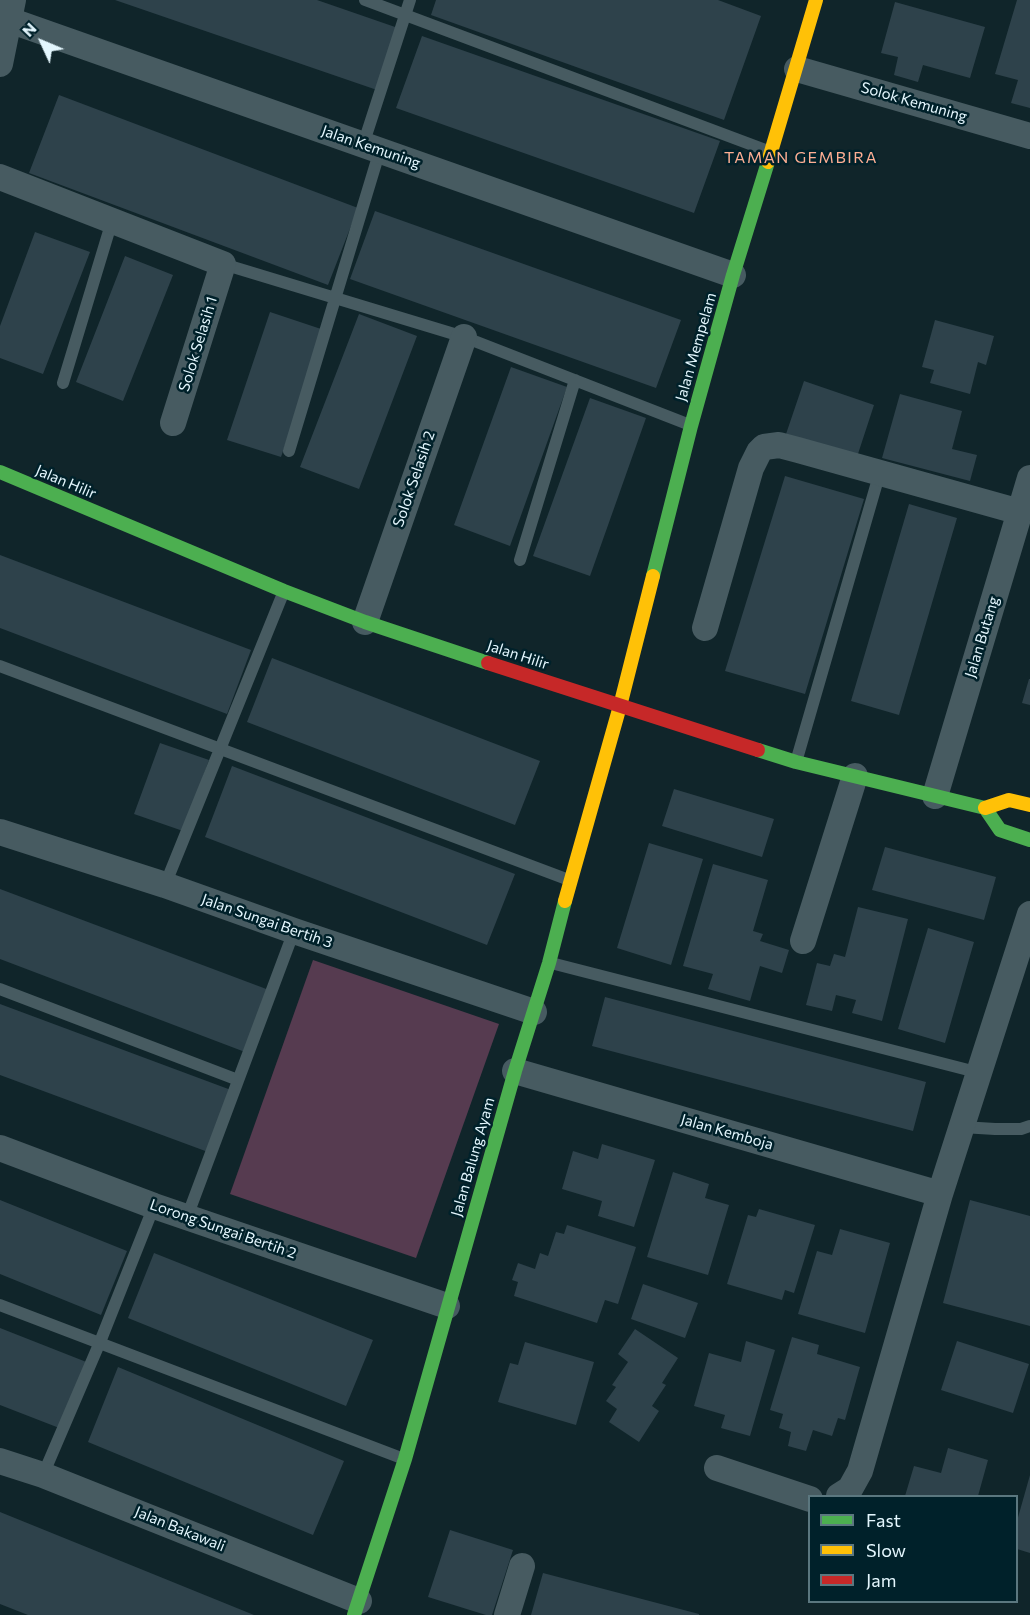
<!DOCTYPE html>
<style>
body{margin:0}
#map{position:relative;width:1030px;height:1615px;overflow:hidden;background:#10252a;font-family:Commissioner,sans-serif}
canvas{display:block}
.legend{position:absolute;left:808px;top:1495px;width:210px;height:108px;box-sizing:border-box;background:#00212a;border:2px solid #5b777f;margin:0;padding:8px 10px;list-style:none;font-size:18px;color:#e4f7fe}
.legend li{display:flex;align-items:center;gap:12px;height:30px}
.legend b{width:30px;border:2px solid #5b777f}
.north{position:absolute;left:12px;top:12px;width:60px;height:60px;-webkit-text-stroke:4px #00212a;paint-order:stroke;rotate:314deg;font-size:16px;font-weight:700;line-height:24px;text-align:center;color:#e4f7fe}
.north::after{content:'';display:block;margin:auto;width:21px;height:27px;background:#e4f7fe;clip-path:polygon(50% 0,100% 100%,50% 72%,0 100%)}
</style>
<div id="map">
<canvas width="1030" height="1615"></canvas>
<ul class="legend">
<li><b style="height:8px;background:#4caf50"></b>Fast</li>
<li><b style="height:8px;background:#ffc107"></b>Slow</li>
<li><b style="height:8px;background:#c62828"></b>Jam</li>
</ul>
<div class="north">N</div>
</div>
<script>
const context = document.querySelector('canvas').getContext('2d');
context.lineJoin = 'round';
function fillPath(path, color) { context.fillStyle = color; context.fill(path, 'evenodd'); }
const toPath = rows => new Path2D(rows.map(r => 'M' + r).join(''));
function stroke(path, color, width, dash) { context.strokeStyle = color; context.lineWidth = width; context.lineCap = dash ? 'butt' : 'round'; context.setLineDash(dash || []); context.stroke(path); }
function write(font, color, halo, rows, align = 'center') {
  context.font = font + ' Commissioner,sans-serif'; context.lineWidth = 5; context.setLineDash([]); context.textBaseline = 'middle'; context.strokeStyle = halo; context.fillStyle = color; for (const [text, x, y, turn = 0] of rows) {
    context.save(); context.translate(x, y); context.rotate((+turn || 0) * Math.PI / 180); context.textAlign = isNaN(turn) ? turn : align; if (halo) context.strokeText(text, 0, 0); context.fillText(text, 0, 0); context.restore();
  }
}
const green = toPath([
 [313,960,499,1024,416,1258,230,1194]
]);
const building = toPath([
 [115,0,317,0,398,28,377,90],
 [436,0,718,0,761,16,724,120,431,15],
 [1017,0,1030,0,1030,108,1011,103,1018,80,995,74],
 [895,2,985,27,970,78,923,65,918,82,894,75,898,57,881,53],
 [422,36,720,141,694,213,396,108],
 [59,95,358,208,328,285,29,173],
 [375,211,681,320,656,388,350,279],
 [35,232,90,252,43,374,0,358,0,326],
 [125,256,173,275,123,401,76,382],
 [270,312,324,330,281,457,227,440],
 [359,314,417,336,359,489,300,467],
 [935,320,994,336,986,365,978,362,970,394,930,383,934,370,922,367],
 [511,367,567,387,510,546,454,525],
 [804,381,874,405,856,460,785,437],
 [900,394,962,411,952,449,977,455,970,481,882,458],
 [590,398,646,418,590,576,533,556],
 [785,476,864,499,805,694,725,671],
 [909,504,957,518,899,715,851,701],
 [0,555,251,650,227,714,0,628],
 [272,658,540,761,515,825,247,722],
 [1029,679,1030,679,1030,705,1022,703],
 [160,743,209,760,183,831,134,814],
 [232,766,515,874,487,945,205,837],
 [674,789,774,819,762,857,662,826],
 [649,843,703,859,671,965,617,948],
 [885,847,996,877,984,920,872,890],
 [713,864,768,880,753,931,763,934,760,941,789,950,782,973,760,966,750,1001,708,989,713,974,683,966],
 [0,889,269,990,245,1052,0,959],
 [858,907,908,919,882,1021,852,1013,856,1000,836,995,832,1011,806,1005,817,963,830,966,834,954,845,957],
 [928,928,974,942,945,1043,898,1029],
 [605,997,926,1082,913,1131,592,1046],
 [0,1004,231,1090,208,1152,0,1075],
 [602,1144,655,1160,634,1227,598,1216,602,1201,562,1189,573,1151,598,1159],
 [673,1172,709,1184,705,1198,729,1205,708,1275,647,1257],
 [0,1200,127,1251,101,1315,0,1274],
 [970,1200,1030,1216,1030,1326,943,1303],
 [759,1209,815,1225,794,1293,785,1290,782,1300,727,1284,748,1215,756,1217],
 [567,1225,636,1247,618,1304,605,1300,597,1323,514,1296,518,1282,512,1280,518,1263,535,1269,540,1253,548,1256,556,1232,564,1234],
 [840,1229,890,1243,865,1333,798,1314,817,1251,832,1255],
 [154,1253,373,1340,346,1406,128,1318],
 [643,1284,698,1303,685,1338,631,1319],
 [0,1328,94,1365,67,1431,0,1405],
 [635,1329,678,1358,662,1383,666,1385,652,1406,659,1411,639,1442,609,1422,617,1409,606,1401,616,1387,612,1385,628,1362,618,1354],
 [792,1337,819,1345,817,1354,860,1367,845,1420,838,1418,832,1436,813,1430,806,1451,788,1446,791,1432,779,1428,783,1414,770,1410],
 [746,1341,775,1350,750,1436,721,1428,725,1415,694,1406,709,1353,741,1362],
 [957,1341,1029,1364,1013,1413,941,1390],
 [525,1342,594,1362,576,1425,498,1402,510,1363,518,1365],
 [118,1367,344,1461,313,1535,88,1442],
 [948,1448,988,1460,978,1496,905,1496,914,1466,941,1473],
 [1030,1475,1030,1553,1017,1549,1017,1521],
 [0,1512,79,1544,254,1615,28,1615,0,1604],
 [450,1530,513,1550,492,1615,486,1615,428,1597],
 [543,1573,699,1614,699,1615,531,1615]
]);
const lane = toPath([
 [365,0,771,152],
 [363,145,410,0],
 [223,264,464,337,690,425],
 [63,383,112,221],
 [289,451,380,150],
 [520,560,575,380],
 [0,666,569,880],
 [796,762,880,472],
 [165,885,284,591],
 [551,963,980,1073],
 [0,989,238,1080],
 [962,1127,995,1129,1021,1129,1030,1126],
 [187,1217,294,931],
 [0,1305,404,1459],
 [43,1475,100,1342,154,1206]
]);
const street = toPath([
 [9,20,733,275],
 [0,64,13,0],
 [797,69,1030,136],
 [0,177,223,264,173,423],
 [365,622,464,337],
 [705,628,751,468,759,452,764,447,779,445,798,450,1020,512],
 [935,796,1030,478],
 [0,832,165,885,294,931,534,1012],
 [803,941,855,776],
 [515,1071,940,1194],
 [0,1148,154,1206,447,1306],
 [0,1461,43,1475,359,1601],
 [717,1468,810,1499],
 [839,1496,850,1489,860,1471,940,1194,1030,914],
 [507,1615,522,1566]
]);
const fast = toPath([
 [0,472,284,591,365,622,488,663],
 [653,576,691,426,733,275,768,162],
 [758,750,796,762,985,808,1000,830,1030,840],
 [354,1615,405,1459,515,1071,549,963,565,901]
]);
const slow = toPath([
 [768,162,816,0],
 [985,808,1009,800,1030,805],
 [565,901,620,706,653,576]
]);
const jam = toPath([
 [488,663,758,750]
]);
const streetNames = [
 ["Solok Kemuning",914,102,16],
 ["Jalan Kemuning",371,147,19],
 ["Solok Selasih 1",198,344,-73],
 ["Jalan Mempelam",696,347,-74],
 ["Solok Selasih 2",414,479,-71],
 ["Jalan Hilir",66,482,23],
 ["Jalan Butang",982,637,-73],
 ["Jalan Hilir",518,655,18],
 ["Jalan Sungai Bertih 3",267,921,19],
 ["Jalan Kemboja",727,1132,16],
 ["Jalan Balung Ayam",473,1157,-74],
 ["Lorong Sungai Bertih 2",223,1229,19],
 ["Jalan Bakawali",180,1529,22]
];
const neighbourhoodNames = [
 ["TAMAN GEMBIRA",801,158]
];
fillPath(green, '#563b50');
fillPath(building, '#2e424b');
stroke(lane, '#475b61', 12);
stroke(street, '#475b61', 26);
stroke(fast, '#4caf50', 14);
stroke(slow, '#ffc107', 14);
stroke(jam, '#c62828', 14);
write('15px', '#e4f7fe', '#00212a', streetNames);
context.letterSpacing = '1.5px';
write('16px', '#fcae93', '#00212a', neighbourhoodNames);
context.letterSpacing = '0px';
</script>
